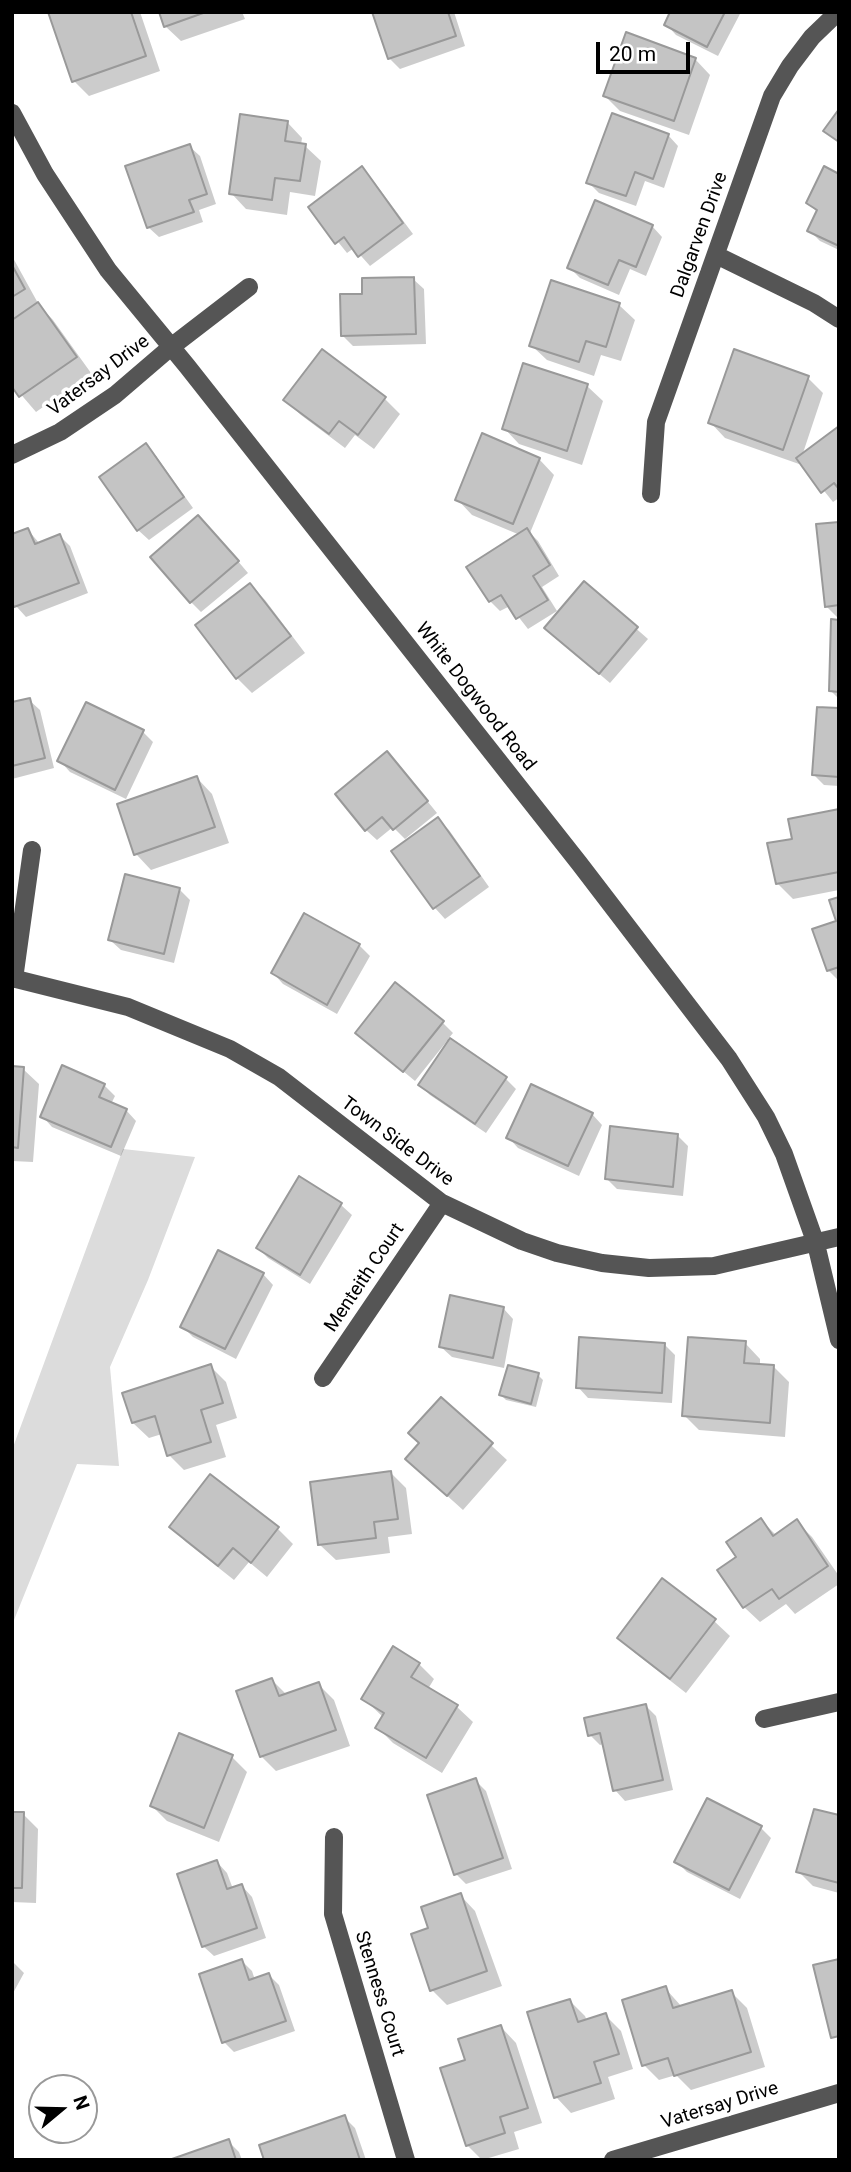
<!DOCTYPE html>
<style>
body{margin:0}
#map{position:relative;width:851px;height:2172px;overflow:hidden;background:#fff;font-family:Roboto,sans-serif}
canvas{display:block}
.frame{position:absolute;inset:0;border:14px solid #000;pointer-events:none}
.north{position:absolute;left:28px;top:2074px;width:70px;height:70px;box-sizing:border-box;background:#fff;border:2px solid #999;border-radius:50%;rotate:71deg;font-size:19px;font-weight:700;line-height:28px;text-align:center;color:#000}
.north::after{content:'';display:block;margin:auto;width:24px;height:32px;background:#000;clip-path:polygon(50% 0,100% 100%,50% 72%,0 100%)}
.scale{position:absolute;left:596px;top:42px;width:94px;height:32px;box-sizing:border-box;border:4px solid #000;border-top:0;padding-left:9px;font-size:21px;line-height:24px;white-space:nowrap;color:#000;-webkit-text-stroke:5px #fff;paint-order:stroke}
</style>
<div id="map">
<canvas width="851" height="2172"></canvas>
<div class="frame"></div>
<div class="north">N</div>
<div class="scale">20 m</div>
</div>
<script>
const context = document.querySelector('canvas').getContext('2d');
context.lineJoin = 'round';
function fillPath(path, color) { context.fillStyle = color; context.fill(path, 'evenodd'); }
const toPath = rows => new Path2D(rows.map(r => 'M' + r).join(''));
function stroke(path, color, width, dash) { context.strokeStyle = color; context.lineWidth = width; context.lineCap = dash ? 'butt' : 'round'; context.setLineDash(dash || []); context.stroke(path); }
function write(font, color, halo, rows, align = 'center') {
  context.font = font + ' Roboto,sans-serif'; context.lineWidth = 7; context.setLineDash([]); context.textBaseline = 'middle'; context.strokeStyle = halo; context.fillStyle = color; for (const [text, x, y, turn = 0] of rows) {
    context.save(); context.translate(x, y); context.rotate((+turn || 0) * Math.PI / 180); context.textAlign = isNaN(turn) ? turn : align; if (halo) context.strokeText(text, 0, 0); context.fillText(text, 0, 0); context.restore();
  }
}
const green = toPath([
 [123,1149,195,1157,148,1280,110,1367,119,1466,77,1464,12,1625,12,1450]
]);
const shadow = toPath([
 [50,12,140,12,160,71,89,96,74,81],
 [161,12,242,12,245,19,181,41,165,26],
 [373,12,454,12,465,46,400,69,389,58],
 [672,12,741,12,718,56,676,35,666,24],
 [695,59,710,75,689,135,620,111,605,96],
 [287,122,302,138,301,145,305,146,321,161,315,196,290,192,287,215,246,209,231,193],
 [668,135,678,146,664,188,645,181,636,206,599,193,588,182],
 [189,146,200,156,216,204,199,210,203,222,159,237,148,227],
 [362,169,372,179,413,234,370,266,354,248,347,253,310,207],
 [839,176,839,250,820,241,809,230,818,213,808,203],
 [652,226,662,237,646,276,630,269,619,295,580,278,569,267],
 [12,256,39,305,53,320,91,373,36,412,12,384],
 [413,279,424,289,426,344,353,346,343,336,364,296],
 [619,305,635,320,621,361,601,355,594,376,547,360,531,345],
 [524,365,587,386,603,401,582,465,519,444,504,428],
 [808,378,823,393,802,456,839,429,839,498,833,502,800,461,799,464,725,438,710,422],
 [385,399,400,414,374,449,355,435,345,448,301,415,285,400],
 [146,446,156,456,193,508,149,540,138,530],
 [539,459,554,475,530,533,538,541,559,576,542,587,557,611,528,629,510,606,500,611,490,601,520,535,472,515,457,499],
 [839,523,839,619,826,606],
 [209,527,248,573,201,612,191,602],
 [28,530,40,544,60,536,70,546,88,593,26,617,16,606,12,597],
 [584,583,648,639,610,683,557,638],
 [250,585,265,600,305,653,252,693,237,678],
 [839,622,839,699,830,690],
 [29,700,40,710,54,768,12,779,12,704],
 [839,710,839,786,824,785,814,775],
 [143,732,153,742,126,799,70,772,60,761],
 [397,764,437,813,405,839,393,827,377,840,366,830],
 [197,778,212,794,229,843,151,870,136,854],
 [839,811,839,890,793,899,777,883,794,840],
 [438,820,449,830,489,887,445,919,435,908,394,851],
 [179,889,190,900,174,963,121,950,110,940],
 [839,898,839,981,828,970,838,922],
 [359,945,370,956,337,1014,283,984,273,973],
 [443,1023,453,1033,448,1039,506,1079,516,1089,486,1133,430,1095,420,1085,449,1042,447,1041,415,1081,357,1033],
 [12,1068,23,1069,39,1084,33,1162,12,1161],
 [104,1085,115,1096,111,1104,126,1110,136,1121,121,1156,52,1127,42,1116],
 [592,1114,602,1125,579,1176,518,1148,508,1137],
 [677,1135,688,1146,683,1196,617,1189,607,1179],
 [299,1179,341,1205,352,1215,310,1284,268,1258,258,1248],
 [263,1274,273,1285,236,1359,193,1337,182,1326],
 [503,1308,513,1319,504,1368,452,1357,441,1347],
 [745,1343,760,1359,760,1366,774,1367,789,1382,785,1437,699,1430,684,1415],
 [664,1344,675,1355,672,1403,588,1398,578,1387],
 [210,1366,226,1382,237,1418,216,1425,226,1457,184,1470,169,1455,162,1434,149,1438,133,1423,125,1394],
 [538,1375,543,1380,536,1407,506,1400,501,1395],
 [441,1399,507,1460,463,1510,423,1474,421,1443],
 [391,1473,406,1488,412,1534,388,1537,390,1553,336,1560,320,1545],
 [761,1520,776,1535,797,1522,812,1537,839,1576,839,1584,795,1614,786,1604,760,1622,744,1607,739,1558],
 [171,1527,278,1529,293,1544,267,1577,249,1562,234,1580,186,1542],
 [714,1621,730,1636,686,1693,635,1653,619,1638],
 [419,1664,434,1679,428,1689,457,1707,473,1722,442,1773,393,1743,377,1727,383,1717,364,1699],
 [272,1680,287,1695,318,1684,334,1700,350,1746,276,1771,261,1756],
 [646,1706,656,1716,673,1790,625,1801,615,1790,604,1744,600,1745,590,1735],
 [232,1757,247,1772,219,1842,167,1821,152,1806],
 [475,1780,486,1791,512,1869,466,1884,456,1874],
 [12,1814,23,1814,38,1829,36,1903,12,1902],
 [839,1817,839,1893,813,1886,798,1871],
 [761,1828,771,1838,740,1899,687,1872,676,1861],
 [217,1862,227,1873,233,1889,242,1886,252,1897,266,1938,214,1956,203,1946],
 [460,1895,475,1911,502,1986,447,2005,432,1990],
 [12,1961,24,1973,12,1995],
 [242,1961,252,1971,255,1980,269,1975,279,1985,295,2031,234,2052,224,2042],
 [665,1988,682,2007,731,1992,747,2008,765,2067,691,2090,676,2075,659,2080,644,2065],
 [570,2001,585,2016,587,2021,605,2015,621,2031,633,2069,608,2077,615,2099,571,2113,556,2097],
 [501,2027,516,2043,542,2123,514,2132,519,2149,482,2160,467,2145,467,2061],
 [344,2117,355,2128,366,2160,266,2160],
 [228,2141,239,2152,242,2160,174,2160]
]);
const building = toPath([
 [48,12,131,12,146,56,72,82,48,12],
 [159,12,206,12,164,27,159,12],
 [372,12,448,12,456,36,388,59,372,12],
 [670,12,725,12,707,47,664,25,670,12],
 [626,32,696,58,674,121,603,96,626,32],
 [839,109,839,142,823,131,839,109],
 [612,113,669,134,653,179,635,172,626,196,586,183,612,113],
 [240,114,288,121,285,141,306,144,300,181,275,178,272,200,229,194,240,114],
 [190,144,207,194,189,200,194,212,147,228,125,166,190,144],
 [362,166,403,223,358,257,344,237,335,244,308,207,362,166],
 [824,166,839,174,839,246,807,231,817,210,806,203,824,166],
 [595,200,653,225,636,267,619,260,608,285,567,268,595,200],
 [12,265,25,289,12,297,12,265],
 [414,277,416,334,341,336,340,294,362,294,362,278,414,277],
 [551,280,620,303,606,347,586,341,579,362,529,346,551,280],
 [38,302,77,357,19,397,12,387,12,320,38,302],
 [322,349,386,397,358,435,339,421,329,434,283,400,322,349],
 [734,349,809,376,783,450,708,423,734,349],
 [523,363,588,384,567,451,502,429,523,363],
 [839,426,839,489,834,483,821,493,796,458,839,426],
 [482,433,540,458,513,524,455,500,482,433],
 [146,443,184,497,137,531,99,477,146,443],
 [198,515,239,561,190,603,150,557,198,515],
 [839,522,839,605,825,607,816,524,839,522],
 [28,528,35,544,60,534,79,583,14,607,12,602,12,534,28,528],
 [527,528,550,565,533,576,548,600,516,619,501,595,489,602,466,567,527,528],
 [584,581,638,627,599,674,544,628,584,581],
 [250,583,291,636,236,679,195,625,250,583],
 [831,619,839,620,839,692,829,691,831,619],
 [30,698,45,758,12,766,12,702,30,698],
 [86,702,144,730,115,790,57,761,86,702],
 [817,707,839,708,839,777,812,775,817,707],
 [387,751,428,801,393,830,382,817,365,831,335,794,387,751],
 [197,776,215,827,134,855,117,804,197,776],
 [839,809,839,872,776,884,767,843,792,839,788,819,839,809],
 [438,817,480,876,433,909,391,851,438,817],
 [125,874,180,888,164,954,108,940,125,874],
 [839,897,839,967,827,971,812,929,836,921,829,900,839,897],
 [304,913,360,944,327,1005,271,973,304,913],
 [395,982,444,1021,403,1072,355,1033,395,982],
 [450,1038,507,1077,475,1124,418,1085,450,1038],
 [62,1065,105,1084,99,1097,127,1109,111,1147,40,1117,62,1065],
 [12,1066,24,1067,18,1148,12,1147,12,1066],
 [531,1084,593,1113,568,1166,506,1138,531,1084],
 [610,1126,678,1134,673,1187,605,1179,610,1126],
 [299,1176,342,1203,300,1275,256,1248,299,1176],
 [218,1250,264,1273,225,1349,180,1327,218,1250],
 [450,1295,504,1307,493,1358,439,1347,450,1295],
 [579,1337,665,1343,662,1393,576,1388,579,1337],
 [688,1337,746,1341,744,1363,774,1365,770,1423,682,1416,688,1337],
 [211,1364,223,1403,201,1410,211,1442,167,1456,155,1416,132,1423,122,1393,211,1364],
 [508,1365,539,1373,531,1404,499,1395,508,1365],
 [441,1397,493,1443,447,1496,405,1459,419,1443,408,1433,441,1397],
 [391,1471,398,1519,374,1522,376,1538,318,1545,310,1482,391,1471],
 [210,1474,279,1527,251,1563,233,1548,218,1566,169,1527,210,1474],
 [761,1518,773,1536,797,1519,828,1566,779,1599,772,1589,743,1608,717,1570,736,1557,726,1542,761,1518],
 [662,1578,716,1619,670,1679,617,1638,662,1578],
 [393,1646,420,1663,411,1677,458,1705,426,1758,375,1728,384,1713,361,1699,393,1646],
 [272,1678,279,1696,319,1682,336,1730,260,1757,236,1691,272,1678],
 [646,1704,663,1780,613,1791,600,1733,588,1736,584,1718,646,1704],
 [179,1733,233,1755,204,1828,150,1806,179,1733],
 [476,1778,503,1858,454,1875,427,1795,476,1778],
 [707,1798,762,1826,729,1890,674,1862,707,1798],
 [814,1809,839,1815,839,1883,796,1872,814,1809],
 [12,1812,24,1812,22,1888,12,1888,12,1812],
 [217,1860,227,1889,242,1884,257,1928,202,1947,177,1874,217,1860],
 [461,1893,487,1971,430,1991,411,1934,428,1928,421,1907,461,1893],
 [242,1959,249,1980,269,1973,286,2021,222,2043,199,1974,242,1959],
 [839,1959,839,2036,831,2038,813,1965,839,1959],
 [666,1986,673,2008,732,1990,751,2052,674,2076,668,2058,642,2066,622,2000,666,1986],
 [570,1999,578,2022,606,2013,619,2054,594,2062,601,2083,554,2098,527,2012,570,1999],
 [501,2025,528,2108,500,2117,505,2133,466,2146,440,2068,465,2060,458,2039,501,2025],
 [345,2115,360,2160,264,2160,259,2145,345,2115],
 [229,2139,236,2160,169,2160,229,2139]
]);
const minor = toPath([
 [12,113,45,174,108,270,187,366,579,863,729,1059,766,1117,784,1154,816,1244,839,1340],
 [716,255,814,303,839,319],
 [12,455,60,432,115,395,171,347,249,287],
 [651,494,656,422,772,96,790,66,812,37,838,12],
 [12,978,128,1007,230,1049,279,1077,442,1203,522,1241,557,1253,602,1263,649,1268,714,1266,839,1237],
 [14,979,32,850],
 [323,1378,442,1203],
 [764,1719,839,1702],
 [334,1837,333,1914,406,2160],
 [613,2160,839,2093]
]);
const streetNames = [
 ["Dalgarven Drive",700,235,-70],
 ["Vatersay Drive",99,376,-37],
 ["White Dogwood Road",475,697,52],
 ["Town Side Drive",397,1142,37],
 ["Menteith Court",365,1278,-56],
 ["Stenness Court",379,1994,73],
 ["Vatersay Drive",720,2106,-17]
];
fillPath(green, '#dcdcdc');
fillPath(shadow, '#0003');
fillPath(building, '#c4c4c4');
stroke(building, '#999', 2);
stroke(minor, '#555', 18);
write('19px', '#000', '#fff', streetNames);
</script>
